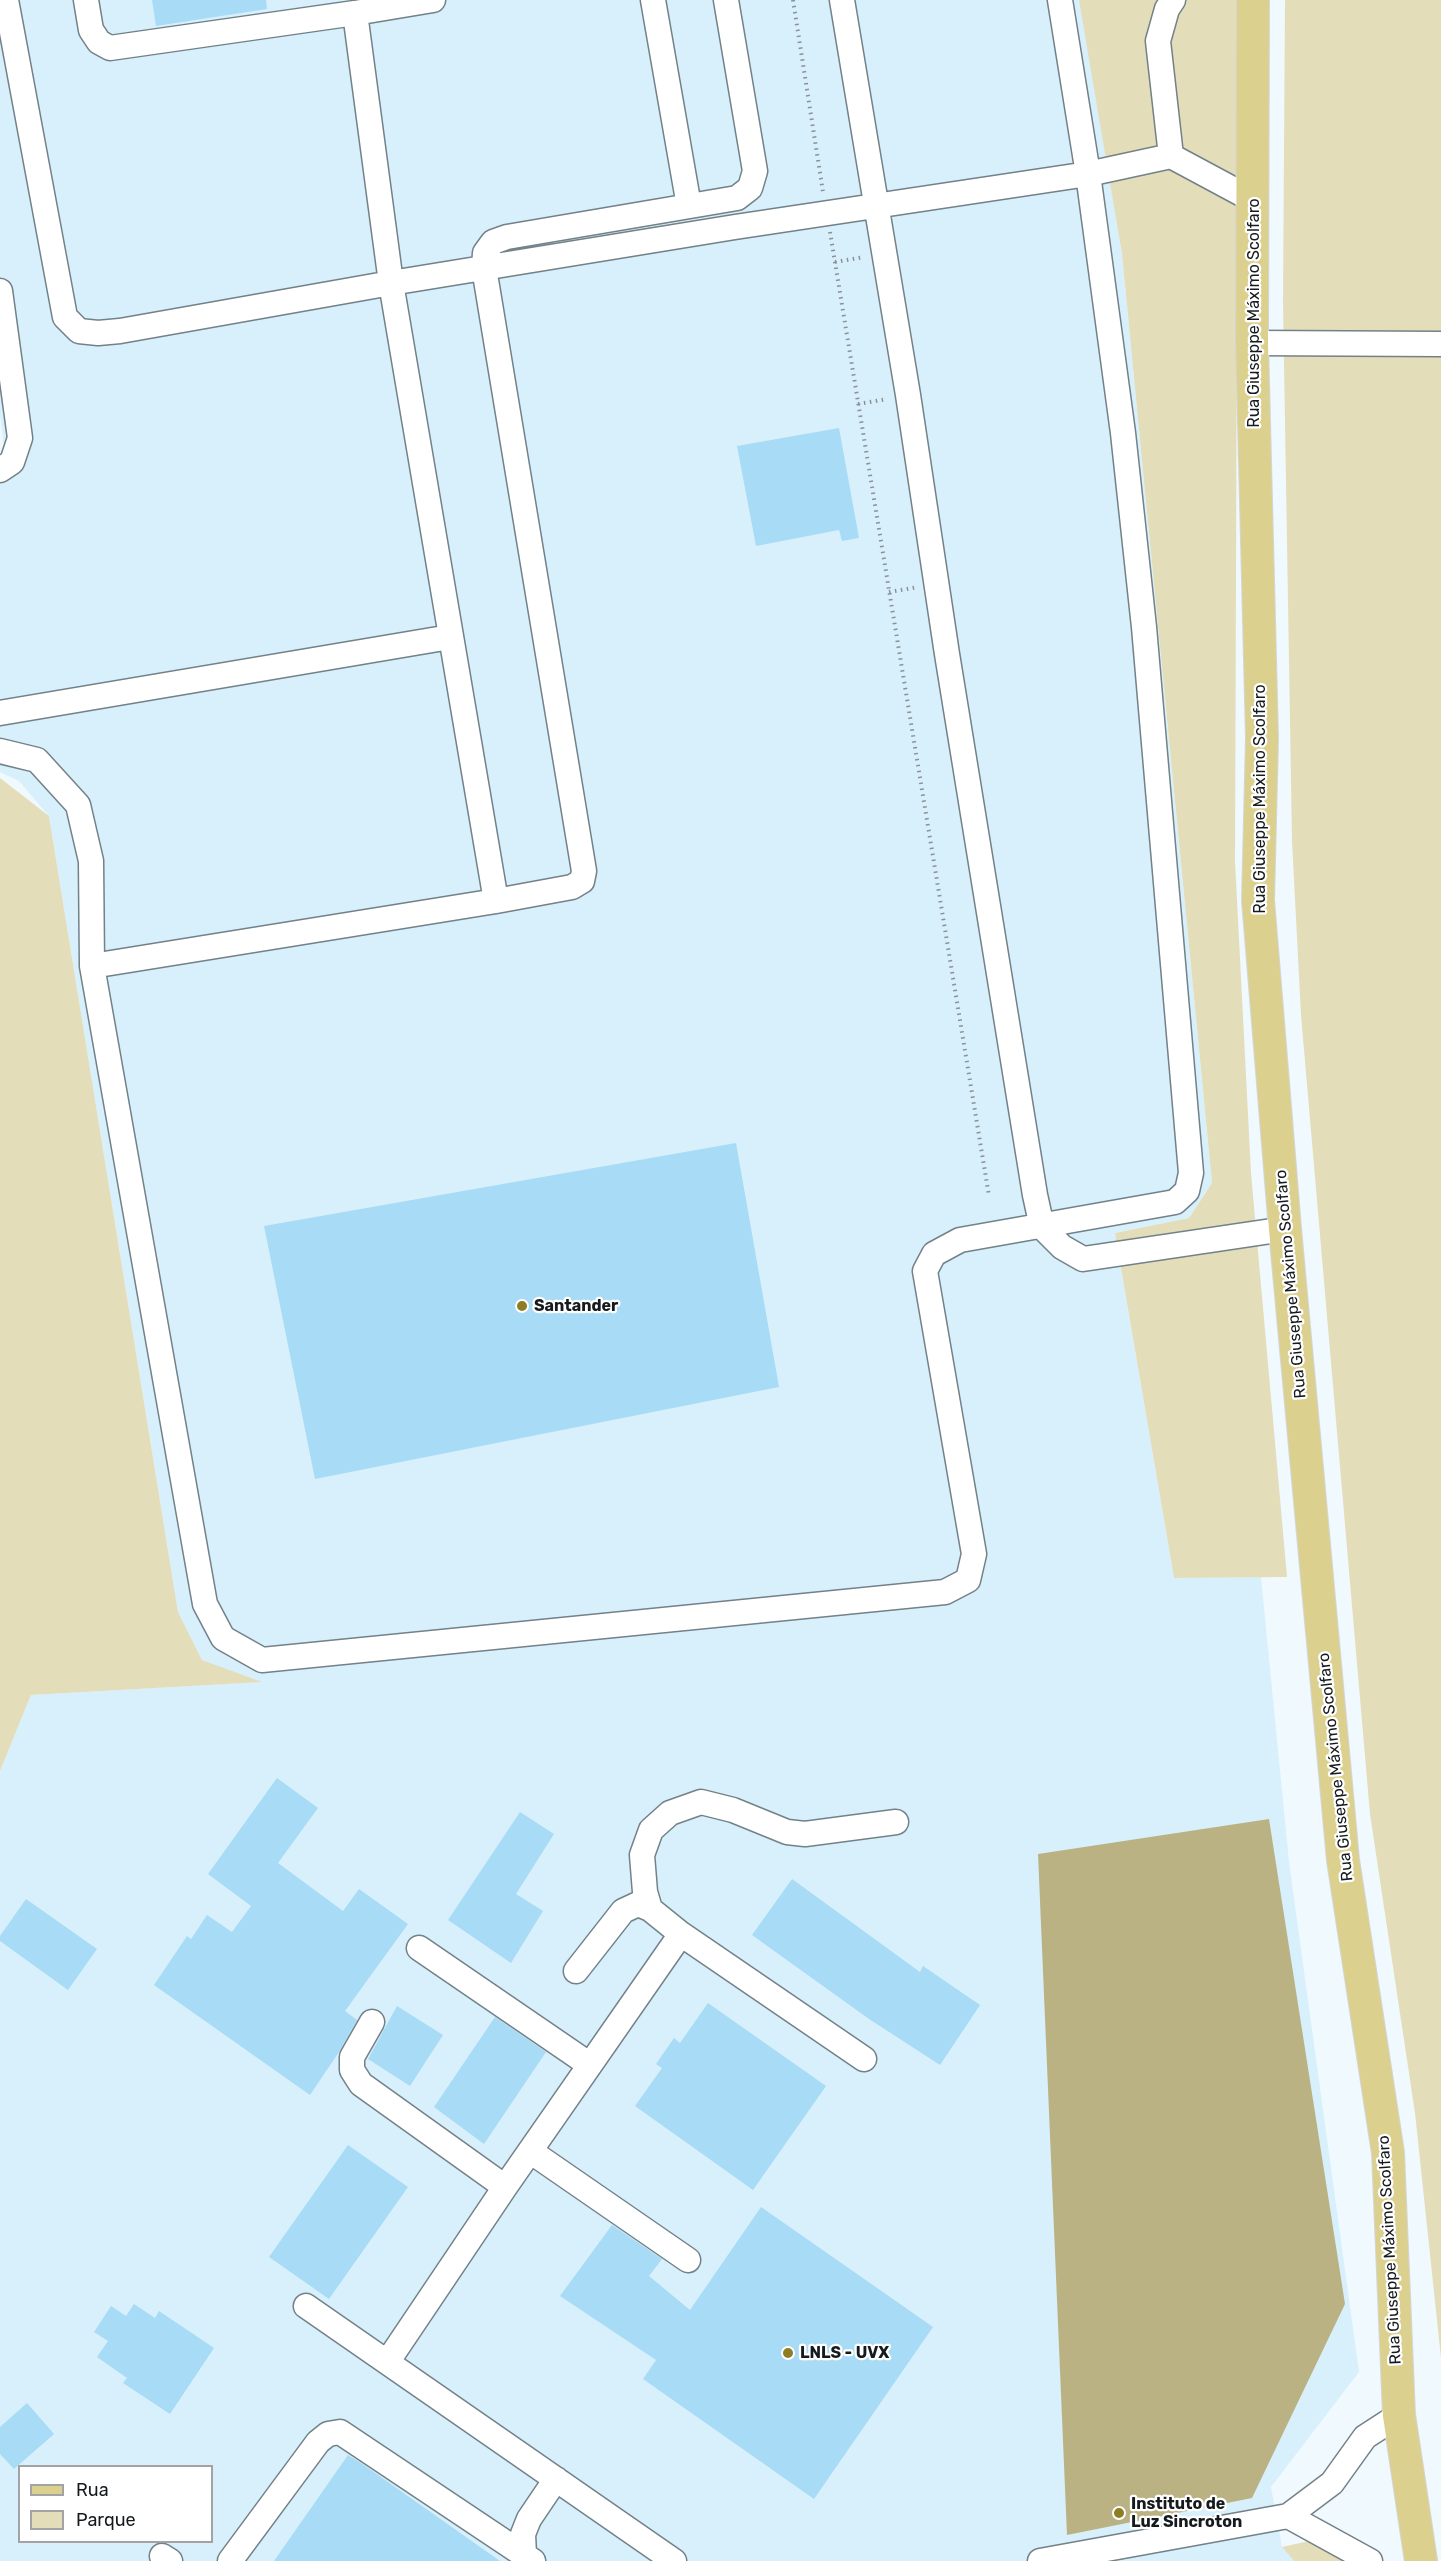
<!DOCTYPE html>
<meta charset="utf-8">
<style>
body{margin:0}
#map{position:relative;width:1441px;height:2561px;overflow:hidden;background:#f0f9fe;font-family:Rubik,sans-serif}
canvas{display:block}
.legend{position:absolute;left:18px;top:2465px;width:195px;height:78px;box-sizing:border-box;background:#fff;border:2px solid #a1a3a5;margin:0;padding:8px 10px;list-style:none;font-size:18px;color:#151a1d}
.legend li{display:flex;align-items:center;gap:12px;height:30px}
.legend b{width:30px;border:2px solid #a1a3a5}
</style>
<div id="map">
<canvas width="1441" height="2561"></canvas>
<ul class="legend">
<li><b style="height:8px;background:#dcd08f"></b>Rua</li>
<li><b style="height:16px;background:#e4ddb9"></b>Parque</li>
</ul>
</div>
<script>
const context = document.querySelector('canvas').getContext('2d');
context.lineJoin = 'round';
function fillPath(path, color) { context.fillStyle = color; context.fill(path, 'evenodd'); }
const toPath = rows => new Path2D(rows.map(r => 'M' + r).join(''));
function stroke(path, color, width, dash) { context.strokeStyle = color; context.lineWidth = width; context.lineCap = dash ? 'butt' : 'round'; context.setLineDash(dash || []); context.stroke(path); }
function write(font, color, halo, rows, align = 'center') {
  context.font = font + ' Rubik,sans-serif'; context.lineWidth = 4.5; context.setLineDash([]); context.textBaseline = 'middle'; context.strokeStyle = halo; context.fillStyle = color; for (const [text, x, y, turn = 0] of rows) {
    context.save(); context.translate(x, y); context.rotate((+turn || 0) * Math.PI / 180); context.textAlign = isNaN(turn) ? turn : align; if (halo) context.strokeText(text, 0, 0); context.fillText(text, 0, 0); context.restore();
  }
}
const built = toPath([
 [0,0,1080,0,1122,254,1212,1183,1189,1218,1115,1233,1174,1578,1261,1577,1289,1862,1359,2372,1271,2487,1282,2547,1294,2561,0,2561,0,1771,31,1695,259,1682,202,1660,178,1612,49,816,19,781,0,772,0,457,5,455,0,415],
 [20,2466,212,2466,212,2542,20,2542]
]);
const green = toPath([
 [1079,0,1238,0,1235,861,1251,1173,1287,1577,1174,1578,1115,1233,1189,1218,1212,1183,1122,254],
 [1285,0,1441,0,1441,2358,1415,2113,1370,1814,1301,1015,1292,841,1283,303],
 [0,778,49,816,178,1612,202,1660,262,1682,31,1695,0,1771],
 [1309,2541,1345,2561,1294,2561,1282,2547]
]);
const forest = toPath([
 [1269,1819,1345,2304,1252,2498,1067,2535,1038,1854]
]);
const building = toPath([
 [152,0,266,0,267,9,156,26],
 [839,428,859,538,842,541,839,530,756,546,737,446],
 [736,1143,779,1387,315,1479,264,1226],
 [277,1778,318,1808,278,1863,343,1911,359,1889,408,1924,345,2011,357,2020,339,2052,310,2095,154,1985,187,1936,191,1939,207,1915,232,1932,251,1906,208,1874],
 [520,1812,554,1834,516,1894,543,1911,511,1963,448,1920],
 [792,1879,920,1972,923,1966,980,2005,940,2065,869,2019,752,1935],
 [26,1899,97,1949,68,1990,0,1941,0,1936],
 [708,2003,826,2086,753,2190,635,2106,662,2068,656,2064,674,2038,680,2043],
 [397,2006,443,2035,410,2086,368,2059],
 [495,2017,546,2052,484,2144,434,2107],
 [348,2145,408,2187,329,2299,269,2257],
 [761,2207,933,2327,814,2499,643,2379,656,2360,560,2296,612,2225,662,2259,649,2276,690,2310],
 [134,2304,155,2318,159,2311,214,2348,170,2414,123,2383,127,2378,97,2357,108,2341,94,2332,111,2306,126,2316],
 [27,2403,54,2434,14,2469,0,2454,0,2427],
 [348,2455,361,2463,500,2561,274,2561]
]);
const path = toPath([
 [793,0,823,192],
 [830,232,989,1196],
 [835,262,864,257],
 [858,404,887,399],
 [889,592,918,587]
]);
const minor = toPath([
 [6,0,65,317,79,331,98,333,120,331,391,283,496,901],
 [86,0,91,30,99,42,110,48,355,13,391,283,735,227,1088,174,1171,156],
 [653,0,689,206],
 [842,0,908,395,947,654,1035,1195,1042,1227,1062,1247,1083,1259,1285,1229],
 [1173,0,1167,9,1158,41,1171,156,1253,200],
 [355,13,433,0],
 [0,291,20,438,12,462,0,470],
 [1252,343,1441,344],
 [0,713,450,637],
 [0,751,37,760,78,805,91,861,92,966,205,1604,223,1638,262,1660,945,1592,968,1580,974,1554,925,1271,934,1254,960,1240,1175,1202,1187,1191,1191,1173,1144,627,1123,433,1088,174,1060,0],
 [92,966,496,901,572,887,582,881,584,871,484,268,485,253,493,242,507,237,737,198,750,188,755,171,726,0],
 [681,1934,864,2059],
 [419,1948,590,2065],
 [576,1971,623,1911,638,1904,650,1909],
 [372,2022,352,2057,352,2070,361,2084,505,2187],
 [530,2151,688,2260],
 [306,2306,674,2561],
 [388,2361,505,2187,681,1934,650,1909,645,1892,642,1855,651,1830,670,1813,701,1802,733,1810,787,1832,805,1834,896,1822],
 [1288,2516,1370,2561],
 [524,2555,523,2534,529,2519,556,2479],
 [162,2556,170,2561],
 [230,2561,318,2442,328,2434,340,2432,533,2561],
 [1040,2561,1288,2516,1332,2483,1365,2437,1399,2415]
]);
const major = toPath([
 [1253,0,1252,343,1262,738,1258,900,1285,1229,1343,1860,1388,2153,1399,2415,1421,2561]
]);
const markers = [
 [522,1306,6,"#8e7d23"],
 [788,2353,6,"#8e7d23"],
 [1119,2513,6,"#8e7d23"]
];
const streetNames = [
 ["Rua Giuseppe Máximo Scolfaro",1254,313,-90],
 ["Rua Giuseppe Máximo Scolfaro",1260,799,-90],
 ["Rua Giuseppe Máximo Scolfaro",1291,1284,-95],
 ["Rua Giuseppe Máximo Scolfaro",1336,1767,-96],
 ["Rua Giuseppe Máximo Scolfaro",1390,2250,-93]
];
const poiNames = [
 ["Santander",534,1306],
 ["LNLS - UVX",800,2353],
 ["Instituto de",1131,2504],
 ["Luz Sincroton",1131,2522]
];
fillPath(built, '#d8f0fc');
fillPath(green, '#e4ddb9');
fillPath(forest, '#bbb283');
fillPath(building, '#a8dbf5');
stroke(minor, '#738188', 27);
stroke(major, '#d5d6d6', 34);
stroke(path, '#8b9297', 4, [1.5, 4.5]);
stroke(minor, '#fff', 24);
stroke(major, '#dcd08f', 32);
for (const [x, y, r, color] of markers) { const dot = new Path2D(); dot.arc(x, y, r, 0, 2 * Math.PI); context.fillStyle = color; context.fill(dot); stroke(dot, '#fff', 2); }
write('16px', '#151a1d', '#fff', streetNames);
write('bold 16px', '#151a1d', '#fff', poiNames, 'left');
</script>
